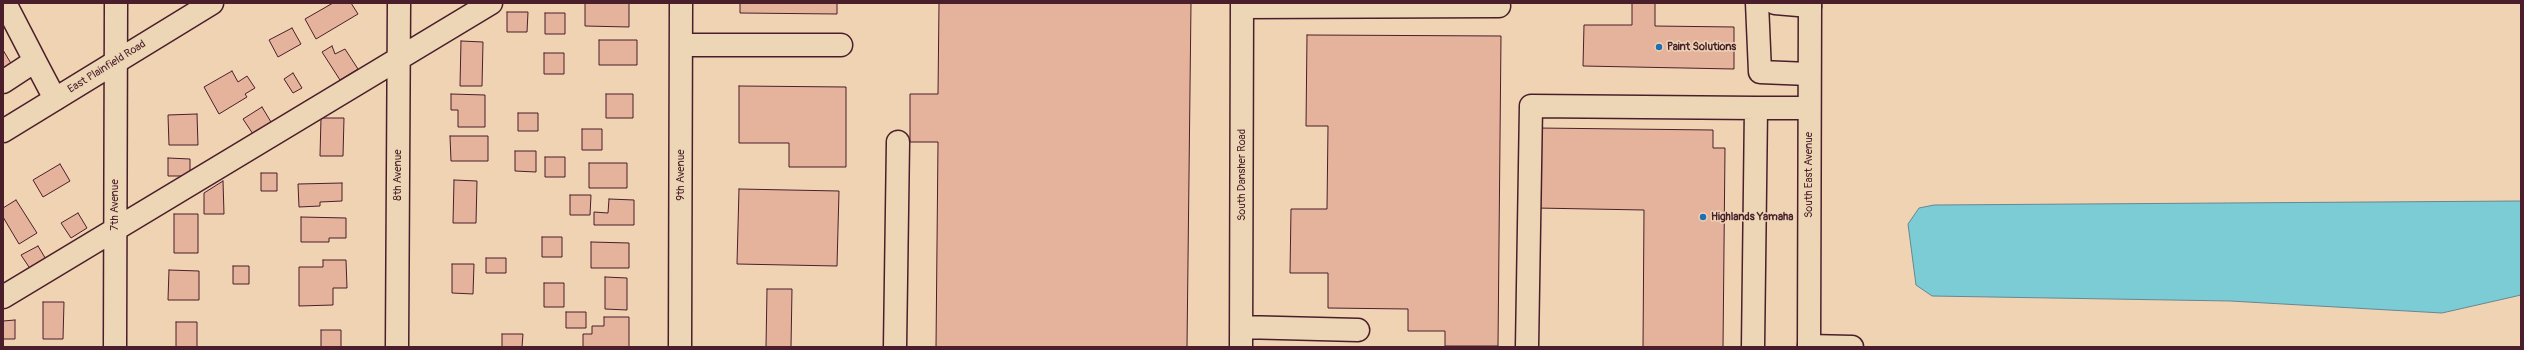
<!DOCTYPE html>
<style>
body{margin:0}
#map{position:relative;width:2524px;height:350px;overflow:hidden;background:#efd3b3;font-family:Pangolin,sans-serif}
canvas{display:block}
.frame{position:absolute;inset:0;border:4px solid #4a1f2b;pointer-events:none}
</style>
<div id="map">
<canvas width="2524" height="350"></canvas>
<div class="frame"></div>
</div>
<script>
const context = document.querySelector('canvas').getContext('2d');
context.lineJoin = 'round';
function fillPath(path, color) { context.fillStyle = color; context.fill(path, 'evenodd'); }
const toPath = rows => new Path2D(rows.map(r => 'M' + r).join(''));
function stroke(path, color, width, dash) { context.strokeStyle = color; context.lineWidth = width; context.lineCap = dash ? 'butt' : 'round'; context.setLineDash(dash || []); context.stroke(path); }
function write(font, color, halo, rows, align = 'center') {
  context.font = font + ' Pangolin,sans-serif'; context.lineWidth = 3; context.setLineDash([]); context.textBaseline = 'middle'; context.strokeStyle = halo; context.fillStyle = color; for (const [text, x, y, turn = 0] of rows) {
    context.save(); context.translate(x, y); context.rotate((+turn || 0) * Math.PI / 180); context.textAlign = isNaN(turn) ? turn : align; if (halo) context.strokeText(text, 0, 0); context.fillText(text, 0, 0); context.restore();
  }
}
const water = toPath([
 [2521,201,2521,295,2442,313,2230,301,1932,296,1916,285,1908,224,1919,208,1934,205,2521,201]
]);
const building = toPath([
 [333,3,351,3,358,14,316,39,305,19,333,3],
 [585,3,629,3,629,27,585,26,585,3],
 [740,3,837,3,837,14,740,13,740,3],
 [939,3,1191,3,1187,347,936,347,938,142,910,142,910,94,938,94,939,3],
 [1632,3,1655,3,1655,26,1734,27,1734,69,1583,66,1584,25,1632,25,1632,3],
 [507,12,528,12,527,32,507,32,507,12],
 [545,13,565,13,565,34,545,34,545,13],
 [292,28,301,44,278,57,269,40,292,28],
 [1307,35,1501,36,1498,346,1445,346,1445,331,1408,331,1408,309,1328,308,1328,273,1290,273,1291,209,1327,209,1328,126,1306,126,1307,35],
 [599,40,637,40,637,65,599,65,599,40],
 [461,41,483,42,482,86,460,86,461,41],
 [332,46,335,54,345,49,358,69,340,80,322,52,332,46],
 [3,50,12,65,3,71,3,50],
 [544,53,564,53,564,74,544,74,544,53],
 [232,71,238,82,247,76,255,88,245,94,247,97,219,114,204,87,232,71],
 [293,73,302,88,293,93,284,79,293,73],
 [739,86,846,87,846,167,789,167,789,143,739,143,739,86],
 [451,94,485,95,485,127,458,127,458,110,451,110,451,94],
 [606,94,633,94,633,118,606,118,606,94],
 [262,107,271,122,253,134,243,119,262,107],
 [518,113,538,113,538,131,518,131,518,113],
 [197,114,198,145,169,145,168,115,197,114],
 [321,118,344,118,343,156,320,156,321,118],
 [1537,128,1713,130,1713,148,1725,148,1723,347,1643,347,1644,210,1536,208,1537,128],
 [582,129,602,129,602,150,582,150,582,129],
 [450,136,488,136,488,161,451,161,450,136],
 [515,151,536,151,536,172,515,171,515,151],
 [545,157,565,157,565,177,545,177,545,157],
 [168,158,190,159,190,176,168,176,168,158],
 [589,163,627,163,627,188,589,188,589,163],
 [60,164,70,181,43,197,33,180,60,164],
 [261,173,277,173,277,191,261,191,261,173],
 [454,180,477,181,476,223,453,223,454,180],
 [223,181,224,214,204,214,204,193,223,181],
 [342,183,342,201,320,202,320,206,299,207,298,184,342,183],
 [739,189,839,191,837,266,737,264,739,189],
 [570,195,591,195,590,215,570,215,570,195],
 [609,199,634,200,634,225,594,225,594,212,608,213,609,199],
 [16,200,37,233,19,244,3,217,3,208,16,200],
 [78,213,87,228,71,238,61,223,78,213],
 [174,214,198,214,198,253,174,253,174,214],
 [301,217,346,218,346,238,329,238,329,242,301,242,301,217],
 [542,237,562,237,562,257,542,257,542,237],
 [591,242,629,243,629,268,591,268,591,242],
 [38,246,47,261,31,270,21,255,38,246],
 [486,258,506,258,506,273,486,273,486,258],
 [323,260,346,260,347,288,333,288,333,305,299,306,299,267,323,267,323,260],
 [452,264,474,264,473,294,452,293,452,264],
 [233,266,249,266,249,284,233,284,233,266],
 [169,270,199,271,199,300,168,300,169,270],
 [605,277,627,278,627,310,605,309,605,277],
 [544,283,564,283,564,307,544,307,544,283],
 [767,289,792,289,791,347,766,347,767,289],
 [43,302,64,302,63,339,43,339,43,302],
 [566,312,586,312,586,328,566,328,566,312],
 [604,317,629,317,629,347,583,347,583,334,592,334,592,326,604,326,604,317],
 [15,320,15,339,3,339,3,321,15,320],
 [176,322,197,322,197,347,176,347,176,322],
 [321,330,341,330,341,347,321,347,321,330],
 [502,334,523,334,522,347,502,347,502,334]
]);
const minor = toPath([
 [1757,3,1760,72,1809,74],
 [1775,3,1810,6],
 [1242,7,1499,6],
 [681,45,841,45],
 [35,61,55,99],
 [3,82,35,61,5,3],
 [3,297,491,3],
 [1241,327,1358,330],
 [1809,346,1852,347],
 [115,347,116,3],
 [397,347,399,3],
 [680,347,681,3],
 [895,347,898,142],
 [1241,347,1242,3],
 [1527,347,1531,106,1756,108],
 [1753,347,1756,108,1809,108]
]);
const major = toPath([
 [3,131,212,3],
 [1809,347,1810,3]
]);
const markers = [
 [1659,47,4,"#1f6fb2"],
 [1703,217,4,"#1f6fb2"]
];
const poiNames = [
 ["Paint Solutions",1667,47],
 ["Highlands Yamaha",1711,217]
];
const streetNames = [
 ["East Plainfield Road",107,67,-32],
 ["8th Avenue",398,175,-90],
 ["9th Avenue",681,175,-90],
 ["South Dansher Road",1242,175,-90],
 ["South East Avenue",1809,175,-90],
 ["7th Avenue",115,205,-90]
];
fillPath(water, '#7bccd5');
stroke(water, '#678791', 1);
fillPath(building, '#e5b29c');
stroke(building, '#4a1f2b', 1);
stroke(minor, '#4a1f2b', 25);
stroke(major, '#4a1f2b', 25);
stroke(minor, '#ecd6b5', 22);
stroke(major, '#ecd6b5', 22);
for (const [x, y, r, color] of markers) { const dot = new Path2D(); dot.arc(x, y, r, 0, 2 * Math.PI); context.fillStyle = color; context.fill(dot); stroke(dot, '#ecd6b5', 1.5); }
write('bold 11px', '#4a1f2b', '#ecd6b5', poiNames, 'left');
write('11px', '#4a1f2b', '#ecd6b5', streetNames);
</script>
